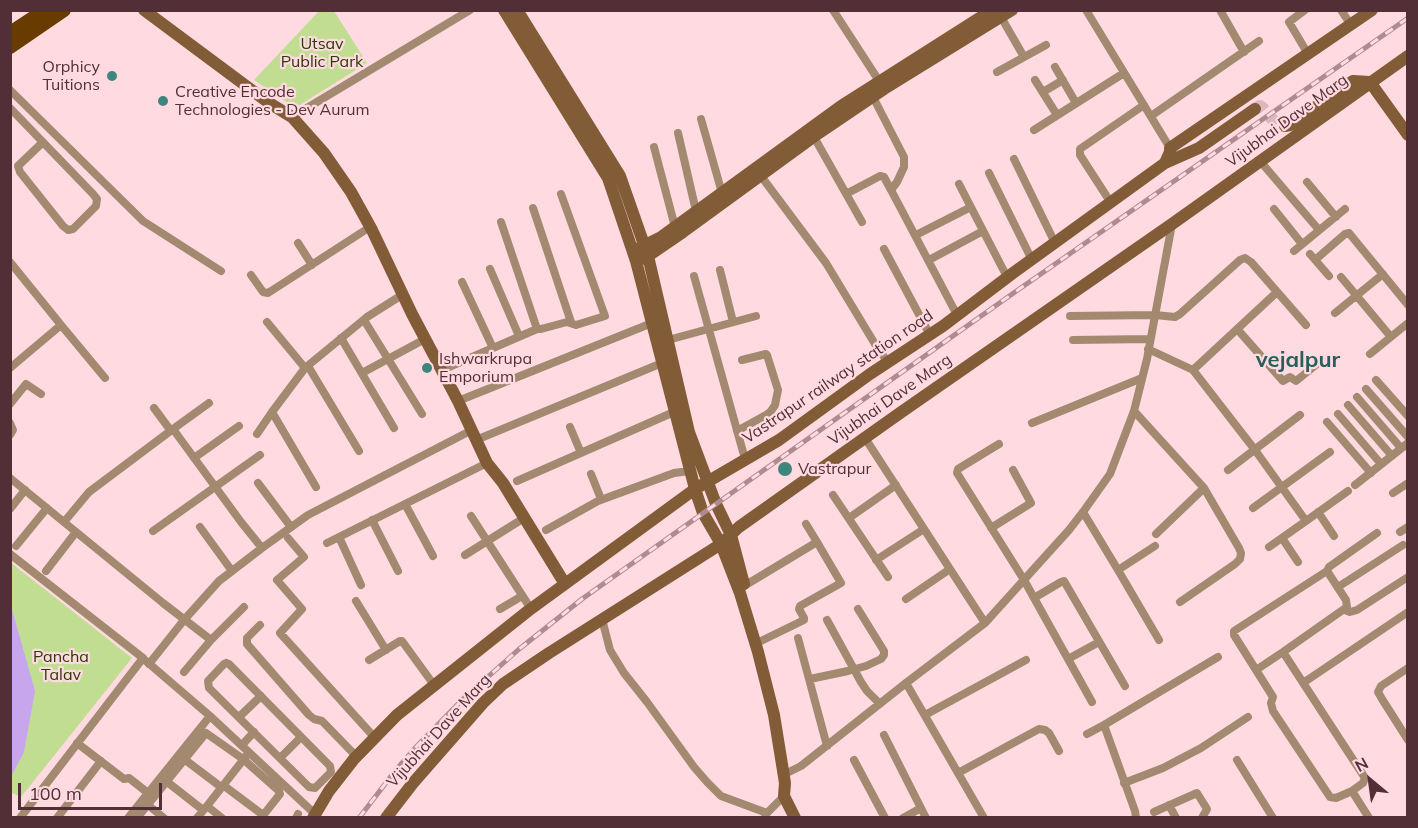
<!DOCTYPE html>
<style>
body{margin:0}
#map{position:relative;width:1418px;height:828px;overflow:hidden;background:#ffdae0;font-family:Mulish,sans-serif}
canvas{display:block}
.frame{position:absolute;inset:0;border:12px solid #522f37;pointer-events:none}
.north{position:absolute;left:1340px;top:750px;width:60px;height:60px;-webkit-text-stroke:4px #ffdae0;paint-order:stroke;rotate:331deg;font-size:16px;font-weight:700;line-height:24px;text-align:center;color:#522f37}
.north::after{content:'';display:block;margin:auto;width:21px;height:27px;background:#522f37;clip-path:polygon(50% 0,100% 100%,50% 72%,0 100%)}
.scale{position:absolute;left:18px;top:783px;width:144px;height:27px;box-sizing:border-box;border:3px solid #522f37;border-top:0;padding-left:8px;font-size:18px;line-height:21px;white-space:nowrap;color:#522f37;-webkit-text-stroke:4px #ffdae0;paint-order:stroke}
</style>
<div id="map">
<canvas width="1418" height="828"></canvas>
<div class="frame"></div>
<div class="north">N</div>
<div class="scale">100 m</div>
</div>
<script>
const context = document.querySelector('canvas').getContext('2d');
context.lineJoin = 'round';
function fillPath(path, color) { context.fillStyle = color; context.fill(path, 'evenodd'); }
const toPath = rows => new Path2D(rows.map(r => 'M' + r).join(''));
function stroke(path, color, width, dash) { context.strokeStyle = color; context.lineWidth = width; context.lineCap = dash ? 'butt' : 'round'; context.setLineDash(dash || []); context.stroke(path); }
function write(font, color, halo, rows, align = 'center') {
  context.font = font + ' Mulish,sans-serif'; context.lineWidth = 4.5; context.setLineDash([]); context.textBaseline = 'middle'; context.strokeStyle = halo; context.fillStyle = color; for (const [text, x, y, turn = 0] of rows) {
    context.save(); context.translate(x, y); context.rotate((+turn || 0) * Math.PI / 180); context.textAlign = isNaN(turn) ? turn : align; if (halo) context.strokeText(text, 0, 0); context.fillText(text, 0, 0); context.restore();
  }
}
const green = toPath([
 [319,11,334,11,367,63,295,108,254,80],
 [10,562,132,658,21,797,10,792]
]);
const water = toPath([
 [11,606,35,691,24,752,12,775,11,775]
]);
const secondaryTunnel = toPath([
 [1255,109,1260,106,1262,107,1278,126,1285,126]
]);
const street = toPath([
 [833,10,881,84],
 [1086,10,1170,148],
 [1220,10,1244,52],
 [1305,10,1289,22,1308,54],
 [1341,10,1351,25],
 [1001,17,1024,57],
 [1055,67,1076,103],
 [997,72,1046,45],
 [1035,80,1057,115],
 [10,90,143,221,221,271],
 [1043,92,1063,80],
 [873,97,904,157,904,167,897,182,891,190,957,315],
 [10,108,93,194,97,199,96,206,73,229,68,230,63,226,20,172,18,166,43,142],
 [1151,116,1259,41],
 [292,117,470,10],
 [701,119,722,193],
 [1034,130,1124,73],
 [678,133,696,211],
 [814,137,862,222],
 [654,147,675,227],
 [1014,159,1055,243],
 [1260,161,1319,230],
 [989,173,1032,260],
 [761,176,826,263,878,349,888,362],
 [1307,182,1336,217],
 [959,184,1007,277],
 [846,194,880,176,884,177,891,190],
 [1111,203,1080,155,1080,149,1144,105],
 [533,208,571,322],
 [1274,209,1302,244],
 [501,222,537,329],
 [916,235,971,207],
 [298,243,312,265],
 [884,249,930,335],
 [1294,251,1345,209],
 [1310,254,1329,276],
 [929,260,983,231],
 [1315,260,1345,234,1349,233,1408,305],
 [10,262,61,325,10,368],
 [490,269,519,336],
 [720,270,733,322],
 [251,275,263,292,268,293,370,227],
 [694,276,745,459],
 [1341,277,1391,337],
 [462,282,493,348],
 [1335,313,1383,274],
 [1070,316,1155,315,1175,317,1180,314,1240,260,1245,258,1251,262,1306,325],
 [364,320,422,414],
 [267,322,305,368],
 [61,325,105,378],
 [1238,330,1283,381,1290,377,1296,381,1322,360],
 [341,338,394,428],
 [668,340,756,316],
 [1073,340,1150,339],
 [1148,349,1193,370,1255,450,1306,521,1348,491],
 [1370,354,1408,323],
 [308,366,359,451],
 [442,370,537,329,541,329,567,322,576,325,605,316,561,194],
 [1193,370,1277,292],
 [362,373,425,339],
 [1376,380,1408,416],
 [1366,389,1408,437],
 [1357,397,1401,448],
 [458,401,652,323],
 [10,404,26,384,41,394],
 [1348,405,1392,456],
 [154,408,171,431],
 [1134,411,1204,488,1239,548,1241,553,1240,559,1235,564,1180,602],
 [1338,414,1381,464],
 [1327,422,1371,473],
 [10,423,13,430,10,435],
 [1032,423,1142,378],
 [570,427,581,453],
 [173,429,209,403],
 [737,431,766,415,771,411,775,405,778,390,767,355,766,354,742,360],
 [257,434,272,412],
 [865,438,985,623],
 [476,440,662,363],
 [999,444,958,469,957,473,1024,580,1092,702],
 [194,458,239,426],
 [1228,470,1300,415],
 [591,474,601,499],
 [10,478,163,603,211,640],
 [517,481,674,412],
 [258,483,291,527],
 [1355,485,1408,443],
 [316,487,272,412,305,368,367,317,402,295],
 [1393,493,1408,483],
 [833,495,888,577],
 [405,504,433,556],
 [1253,508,1330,452],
 [10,509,25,490],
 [1083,512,1118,570,1155,546],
 [1318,512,1334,536],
 [471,516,531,609],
 [849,518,896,485],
 [372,520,398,571],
 [64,522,89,492,173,429,241,522,262,548,219,581,184,620,149,664],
 [200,527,232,571],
 [991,528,1031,503,1013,470],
 [546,530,598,501,674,473,690,471],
 [153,531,260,455],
 [1400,532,1408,527],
 [1156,534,1204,488],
 [339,537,361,585],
 [288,538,304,557,277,580,302,609,280,633,375,738],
 [1282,538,1298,562],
 [327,543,487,463],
 [16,546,47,508],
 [1269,547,1306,521],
 [262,548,308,515,472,430],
 [10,554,143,658,20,818],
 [465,555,524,518],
 [876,560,924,529],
 [1118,570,1159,640],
 [46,571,76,532],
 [1327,571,1346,600,1347,607,1283,652,1256,670,1234,635,1234,631,1327,571],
 [1327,571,1329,567,1377,533],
 [744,586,817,542,806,524],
 [1338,587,1403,545],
 [1034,598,1061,582,1064,581,1125,686],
 [906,599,950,569],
 [356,601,386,650],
 [500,609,522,596],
 [1345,610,1350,612,1357,610,1408,577],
 [602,619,610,650,624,673,647,702,694,767,707,782,721,796,767,813],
 [827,620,861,682,867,691,880,704],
 [260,625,247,638,247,644,309,715,314,719,322,721,357,757],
 [798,638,827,746],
 [761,641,804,620,804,618,799,609,800,606,841,583,817,542],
 [1283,652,1365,778,1363,783,1352,791,1369,818],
 [1068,659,1099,642],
 [369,660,400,641,402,641,434,685],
 [146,661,210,716,315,814],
 [226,663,229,664,330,766,331,772,315,788,309,787,209,688,208,681,224,664,226,663],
 [1408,668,1381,686,1378,692,1382,699,1408,740],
 [1256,670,1273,697,1271,703,1273,711,1330,797,1336,798,1352,791],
 [184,672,211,640,244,607],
 [810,679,848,671,866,666,881,659,884,655,884,651,858,609],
 [906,683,984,818],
 [1303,683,1408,612],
 [925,715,1026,660],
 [239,717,261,696],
 [1087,734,1104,725],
 [884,735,926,818],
 [77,743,124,779,129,778,148,793],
 [242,745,254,732],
 [280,758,301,737],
 [184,759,221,787],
 [854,760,885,818],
 [1237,760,1273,818],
 [783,772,789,772,801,766,906,683,985,623,1069,530,1083,512,1110,474,1134,411,1147,359,1172,224],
 [958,773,1039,729,1045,730,1049,733,1059,751],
 [166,781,203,810],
 [1124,783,1163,768,1201,748,1248,717],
 [223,785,263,815],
 [148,805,164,818],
 [1169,805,1176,818],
 [1154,812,1197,793,1207,809,1202,818],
 [765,817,767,813,784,796],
 [57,818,101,761],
 [128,818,210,716],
 [137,818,206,733,243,759,279,791,280,794,261,818],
 [197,818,207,806],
 [222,818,207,806,247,755],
 [296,818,298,814],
 [903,818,921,808],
 [1136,818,1135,811,1104,725,1218,657]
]);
const secondary = toPath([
 [144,10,269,103,292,117,324,153,351,192,372,230,412,314,458,401,487,463,503,483,565,584],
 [504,10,608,178,636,261,695,489,703,513,721,544,740,593,758,652,774,715,785,783,784,796,795,818],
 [517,10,620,176,648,256,689,432,716,504,731,535,744,584],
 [1285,126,1290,125,1353,81,1370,82,1408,135],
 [1165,163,1199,148,1255,109],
 [639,248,661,237,841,106,992,10],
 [642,259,648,256,683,232,819,133,884,89,1012,10],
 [313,818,329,791,354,759,397,715,528,611,695,489,779,440,870,374,943,326,1013,273,1165,163,1170,152,1170,148,1372,10],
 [386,818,413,783,483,703,503,684,549,653,721,544,739,527,900,413,1172,224,1408,56]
]);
const primary = toPath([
 [10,33,45,10],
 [10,47,64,10]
]);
const rail = toPath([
 [359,818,395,771,417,746,463,699,518,650,582,599,1015,292,1408,18]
]);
const markers = [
 [112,76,6,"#3e857d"],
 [163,101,6,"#3e857d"],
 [427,368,6,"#3e857d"],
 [785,469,8,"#3e857d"]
];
const parkNames = [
 ["Utsav",322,44],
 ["Public Park",322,62],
 ["Pancha",61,657],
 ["Talav",61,675]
];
const poiNames = [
 ["Orphicy",100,67,"right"],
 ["Tuitions",100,85,"right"],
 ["Creative Encode",175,92],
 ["Technologies - Dev Aurum",175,110],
 ["Ishwarkrupa",439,359],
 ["Emporium",439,377],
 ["Vastrapur",798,469]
];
const streetNames = [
 ["Vijubhai Dave Marg",1287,121,-36],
 ["Vastrapur railway station road",838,377,-34],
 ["Vijubhai Dave Marg",890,400,-35],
 ["Vijubhai Dave Marg",439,731,-48]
];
const districtNames = [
 ["vejalpur",1298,360]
];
fillPath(green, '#c0dd92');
fillPath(water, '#c7a6ed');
stroke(secondaryTunnel, '#dcb8be', 12, [12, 6]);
stroke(street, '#a28970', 8);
stroke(secondary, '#815c37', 12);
stroke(primary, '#683c00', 14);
stroke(rail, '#af8b91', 5);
stroke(rail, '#ffdae0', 3, [9]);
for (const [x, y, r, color] of markers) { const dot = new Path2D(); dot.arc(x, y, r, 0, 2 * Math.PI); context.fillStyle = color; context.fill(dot); stroke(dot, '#ffdae0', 2); }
write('16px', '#2a3a01', '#ffdae0', parkNames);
write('16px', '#522f37', '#ffdae0', poiNames, 'left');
write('16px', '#522f37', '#ffdae0', streetNames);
write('bold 22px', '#27605a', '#ffdae0', districtNames);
</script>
